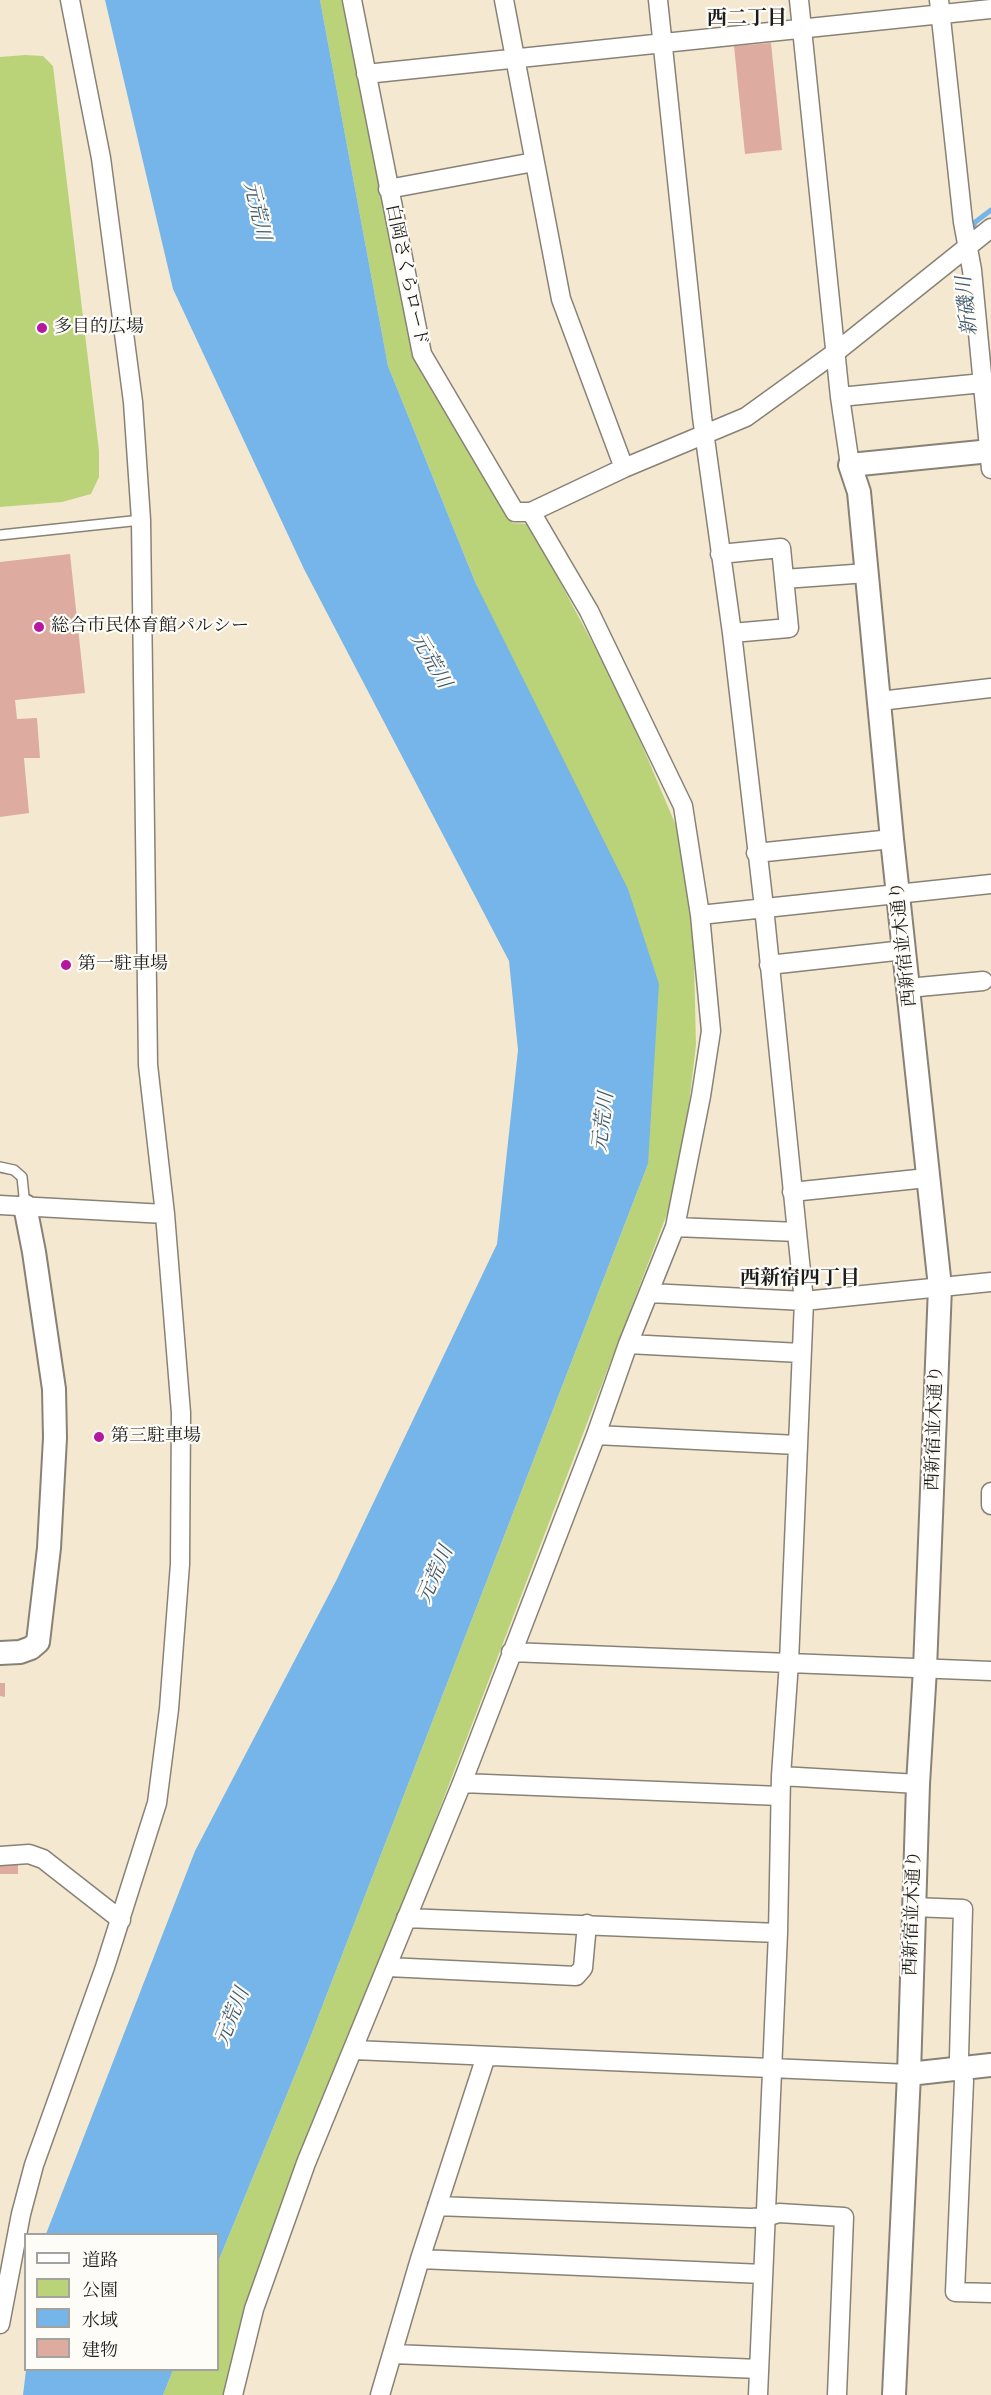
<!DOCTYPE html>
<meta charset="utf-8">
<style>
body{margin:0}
#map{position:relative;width:991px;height:2395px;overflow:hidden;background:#f5e8d1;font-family:Alegreya,"Noto Serif JP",serif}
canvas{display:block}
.legend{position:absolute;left:24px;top:2233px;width:195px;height:138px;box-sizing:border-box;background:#fdfcf7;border:2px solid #a3a29f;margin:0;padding:8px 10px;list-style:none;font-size:18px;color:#1c1c1c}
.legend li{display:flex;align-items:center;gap:12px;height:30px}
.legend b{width:30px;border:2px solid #a3a29f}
</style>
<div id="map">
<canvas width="991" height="2395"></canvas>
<ul class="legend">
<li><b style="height:8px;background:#fff"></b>道路</li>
<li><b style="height:16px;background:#bad378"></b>公園</li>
<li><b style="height:16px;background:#76b5e9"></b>水域</li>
<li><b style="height:16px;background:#deaba0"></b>建物</li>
</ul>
</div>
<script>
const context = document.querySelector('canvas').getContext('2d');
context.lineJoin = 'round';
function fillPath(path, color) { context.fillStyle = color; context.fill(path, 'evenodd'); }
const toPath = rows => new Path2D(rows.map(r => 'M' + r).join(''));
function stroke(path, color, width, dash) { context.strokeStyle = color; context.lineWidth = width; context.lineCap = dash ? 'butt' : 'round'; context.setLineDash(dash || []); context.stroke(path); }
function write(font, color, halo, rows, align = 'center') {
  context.font = font + ' Alegreya,"Noto Serif JP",serif'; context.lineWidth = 4.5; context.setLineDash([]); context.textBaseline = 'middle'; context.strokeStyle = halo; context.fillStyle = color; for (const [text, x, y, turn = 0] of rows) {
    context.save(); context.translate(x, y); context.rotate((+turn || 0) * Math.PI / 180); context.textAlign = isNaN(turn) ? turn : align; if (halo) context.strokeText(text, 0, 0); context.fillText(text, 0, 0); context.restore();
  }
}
const green = toPath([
 [320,0,344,0,412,354,513,523,529,524,622,698,677,828,693,916,696,1045,680,1180,328,2101,228,2395,163,2395,173,2370,218,2370,218,2262,308,2043,648,1164,476,584,388,366],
 [25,55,43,56,53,66,99,451,99,477,91,494,62,502,0,507,0,57]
]);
const water = toPath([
 [105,0,320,0,388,366,476,584,628,889,659,984,648,1164,308,2043,218,2262,218,2234,46,2234,195,1851,336,1581,497,1244,518,1050,509,961,304,569,173,289],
 [26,2370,173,2370,163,2395,23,2395]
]);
const stream = toPath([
 [975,236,974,223,991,210]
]);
const building = toPath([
 [771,43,782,150,745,154,734,46],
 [70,554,85,693,15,700,17,719,37,718,40,758,24,758,29,813,0,817,0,562],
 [0,1683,5,1683,5,1697,0,1696],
 [0,1862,18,1862,18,1874,0,1874]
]);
const service = toPath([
 [0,535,141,520],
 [0,1167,14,1170,22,1177,25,1206]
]);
const minor = toPath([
 [352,0,422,354,515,512,531,512,624,468,746,417,836,352,991,228],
 [504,0,561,299,624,468],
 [658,0,702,417,732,633,764,907,804,1301,789,1662,781,1776,778,1933,758,2395],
 [799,0,840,397,850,465],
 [939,0,963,222,972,270,991,469],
 [366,74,991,9],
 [388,189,534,162],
 [840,397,983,383],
 [720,554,781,548,789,628,732,633],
 [784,579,867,573],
 [880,701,991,688],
 [756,853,892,839],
 [700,915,991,884],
 [769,965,904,950],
 [908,988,983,981],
 [792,1192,927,1178],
 [0,1205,165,1214],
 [675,1227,797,1232],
 [650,1293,804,1301,991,1282],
 [628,1344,801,1353],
 [596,1435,797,1445],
 [991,1492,991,1505],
 [511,1652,991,1671],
 [781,1776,918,1784],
 [462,1783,780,1796],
 [0,1856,29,1854,43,1859,121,1920],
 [913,1907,963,1909,959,2057,964,2081,955,2292,991,2293],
 [406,1918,778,1933],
 [388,1967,576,1976,583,1968,587,1924],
 [354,2050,909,2074],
 [437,2206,751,2218,766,2217,779,2213,844,2217,837,2395],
 [420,2259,763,2274],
 [0,2324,21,2214,34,2165,105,1967,157,1803,169,1709,180,1564,181,1413,165,1214,148,1065,141,520,133,402,101,158,70,0],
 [393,2354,759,2369],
 [233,2395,254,2309,306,2163,462,1783,596,1435,628,1344,675,1227,701,1096,711,1031,700,915,683,806,589,611,531,512],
 [380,2395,420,2259,486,2056]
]);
const tertiary = toPath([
 [0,1653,20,1652,31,1648,38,1642,49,1548,55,1438,54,1389,34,1252,25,1206],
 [909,2074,991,2065],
 [894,2395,909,2074,918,1784,925,1669,940,1287,892,839,859,492,850,465,991,451]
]);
const markers = [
 [42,328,6,"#b5179e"],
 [39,627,6,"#b5179e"],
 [66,965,6,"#b5179e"],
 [99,1437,6,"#b5179e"]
];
const streetNames = [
 ["白岡さくらロード",406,275,78],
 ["西新宿並木通り",904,944,-96],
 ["西新宿並木通り",935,1428,-88],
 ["西新宿並木通り",913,1913,-88]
];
const poiNames = [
 ["多目的広場",54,328],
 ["総合市民体育館パルシー",51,627],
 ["第一駐車場",78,965],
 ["第三駐車場",111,1437]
];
const neighbourhoodNames = [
 ["西二丁目",747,19],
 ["西新宿四丁目",800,1279]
];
const waterNames = [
 ["元荒川",256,211,77],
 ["新磯川",968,306,-96],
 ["元荒川",430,661,60],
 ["元荒川",604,1122,-83],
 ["元荒川",436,1575,-66],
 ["元荒川",233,2017,-68]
];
fillPath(green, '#bad378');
fillPath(water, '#76b5e9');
stroke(stream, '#76b5e9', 5);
fillPath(building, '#deaba0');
stroke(service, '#888276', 12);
stroke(minor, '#888276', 21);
stroke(tertiary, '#888276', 26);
stroke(service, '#fff', 9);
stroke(minor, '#fff', 18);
stroke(tertiary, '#fff', 22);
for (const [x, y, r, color] of markers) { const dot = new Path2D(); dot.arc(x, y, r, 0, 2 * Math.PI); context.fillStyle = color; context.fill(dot); stroke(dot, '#fdfcf7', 2); }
write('18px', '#1c1c1c', '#fdfcf7', streetNames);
write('18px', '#1c1c1c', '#fdfcf7', poiNames, 'left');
write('bold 20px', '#1c1c1c', '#fdfcf7', neighbourhoodNames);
write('italic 20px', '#40596e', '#fdfcf7', waterNames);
</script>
